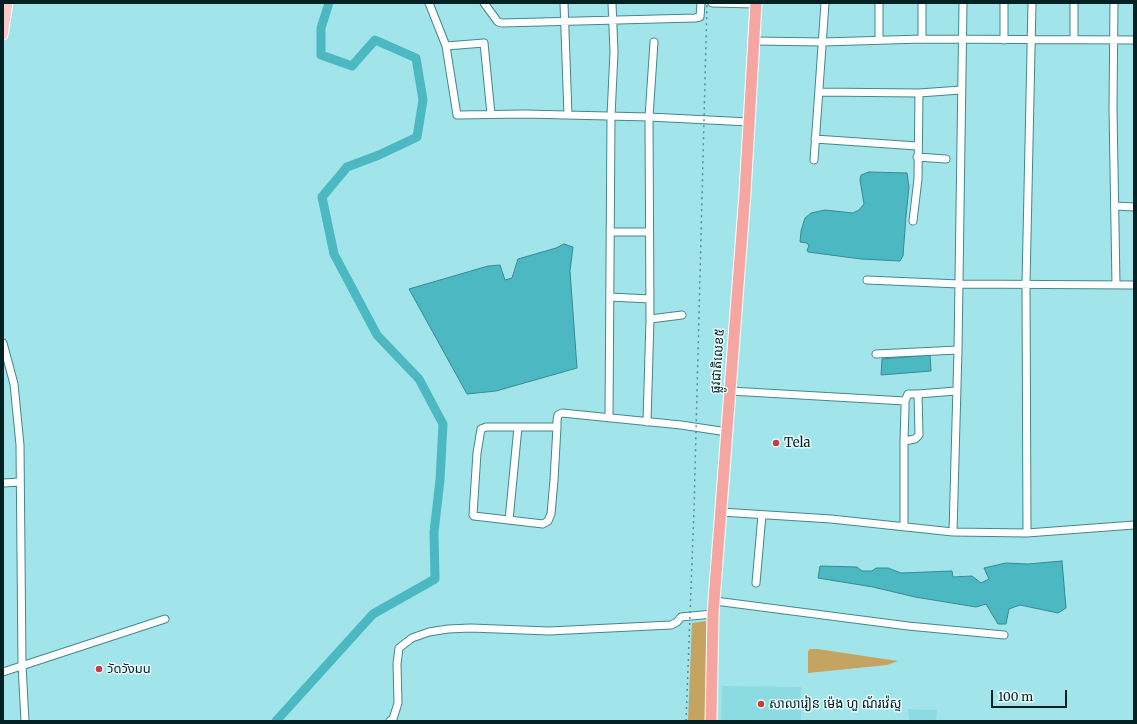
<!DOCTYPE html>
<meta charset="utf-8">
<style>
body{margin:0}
#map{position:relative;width:1137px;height:724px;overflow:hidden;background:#a1e5eb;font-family:Merriweather,serif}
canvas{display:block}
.frame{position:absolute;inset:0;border:4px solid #032022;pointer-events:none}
.scale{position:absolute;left:991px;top:690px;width:76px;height:18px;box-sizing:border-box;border:2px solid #032022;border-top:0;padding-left:5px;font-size:12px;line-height:14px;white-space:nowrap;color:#032022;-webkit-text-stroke:3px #e9fcfe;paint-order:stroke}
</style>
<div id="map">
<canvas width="1137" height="724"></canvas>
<div class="frame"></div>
<div class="scale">100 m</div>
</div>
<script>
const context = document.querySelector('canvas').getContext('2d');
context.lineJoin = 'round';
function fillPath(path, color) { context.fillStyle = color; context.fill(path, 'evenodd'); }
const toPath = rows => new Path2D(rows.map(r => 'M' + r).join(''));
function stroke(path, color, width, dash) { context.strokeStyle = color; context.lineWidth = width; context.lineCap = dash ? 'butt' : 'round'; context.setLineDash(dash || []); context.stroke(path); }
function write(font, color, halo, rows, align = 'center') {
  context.font = font + ' Merriweather,"Noto Sans Khmer","Noto Sans Thai",serif'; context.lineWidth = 3; context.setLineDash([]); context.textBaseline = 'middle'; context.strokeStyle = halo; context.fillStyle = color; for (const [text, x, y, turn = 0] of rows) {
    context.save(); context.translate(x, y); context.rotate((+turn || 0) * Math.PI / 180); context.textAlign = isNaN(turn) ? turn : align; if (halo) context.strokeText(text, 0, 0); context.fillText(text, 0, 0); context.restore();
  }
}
const built = toPath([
 [722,686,801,687,801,721,721,721],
 [908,709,937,710,936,721,909,721]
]);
const green = toPath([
 [707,621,706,721,688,721,692,623],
 [810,649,817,649,898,661,887,665,808,673,808,651]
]);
const water = toPath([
 [869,172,907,173,909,187,906,216,903,256,900,261,861,259,808,252,807,250,809,246,807,243,800,242,801,231,805,218,811,213,825,210,853,213,859,210,864,204,860,180,861,175,869,172],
 [564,244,573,247,570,271,577,368,496,391,467,394,409,289,488,266,500,265,505,280,512,278,518,259,556,248,564,244],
 [930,355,931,371,881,375,882,359,930,355],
 [1062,561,1066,608,1058,613,1020,605,1009,609,1006,624,998,624,986,604,976,607,915,597,873,587,818,578,820,566,857,567,862,571,872,571,876,568,888,568,901,573,952,571,953,577,972,576,981,583,989,579,984,568,1006,563,1028,564,1062,561]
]);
const river = toPath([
 [276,721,373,614,435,579,434,532,440,480,443,424,419,379,377,335,334,254,322,197,347,167,379,155,417,137,423,100,416,58,375,40,352,66,321,55,321,28,329,3]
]);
const minor = toPath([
 [429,3,446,46,457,115,525,114,649,117,749,122],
 [484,3,498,22,502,23,695,18,700,17,701,3],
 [564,3,568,115],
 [712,3,756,4],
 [1074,3,1074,39],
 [1114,3,1113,109,1116,285],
 [922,39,922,3],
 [879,40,879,3],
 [1004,40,1004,3],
 [754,41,823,42,922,39,1134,40],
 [446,46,484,43,491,114],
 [819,92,919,93,961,90],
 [815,139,917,146],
 [917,157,946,159],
 [814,160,825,3],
 [1115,206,1134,207],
 [913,221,918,179,919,93],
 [610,232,649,232],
 [867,280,959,284,1134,285],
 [610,297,650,299],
 [650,319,682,315],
 [3,343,14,384,20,445,22,665,25,721],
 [876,354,958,350],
 [730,391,905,401],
 [918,394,956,391],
 [609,418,611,116,614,52,612,3],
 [647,422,650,319,649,117,654,42],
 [557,427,486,427,481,429,477,453,473,515,474,516,543,524,548,521,551,514,554,480,557,427,557,420,558,415,562,413,681,425,727,432],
 [3,483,20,482],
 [721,512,831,519,953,532,1027,533,1134,525],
 [509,520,518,427],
 [904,527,904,441,905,408,905,401,908,394,918,394,919,435,915,439,904,441],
 [953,532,958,350,963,3],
 [1027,533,1026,284,1032,3],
 [756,583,762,515],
 [715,601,908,626,1004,635],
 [3,672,165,619],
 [390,721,393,719,398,703,397,664,399,648,412,638,429,632,448,629,471,628,549,631,671,625,677,622,681,617,713,614]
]);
const major = toPath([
 [3,35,8,3]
]);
const highway = toPath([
 [711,721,713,614,745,193,756,3]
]);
const rail = toPath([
 [686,721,694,510,707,3]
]);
const markers = [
 [776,443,4,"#cb3c41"],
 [99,669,4,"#cb3c41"],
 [761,704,4,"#cb3c41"]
];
const streetNames = [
 ["ផ្លូវជាតិលេខ៥",718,361,-86]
];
const poiNames = [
 ["Tela",784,443],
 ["วัดวังมน",107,669],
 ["សាលារៀន ម៉េង ហួ ណ័រវ៉េស្ទ",769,704]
];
fillPath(built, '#8cdbe3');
fillPath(green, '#c5a361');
fillPath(water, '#4cb8c2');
stroke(water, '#368a92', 1);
stroke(river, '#4cb8c2', 9);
stroke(minor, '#44878d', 9);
stroke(major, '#fff', 11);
stroke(highway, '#fff', 13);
stroke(minor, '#fff', 7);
stroke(major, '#facac7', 9);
stroke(highway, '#f6a6a1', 11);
stroke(rail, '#598c90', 1.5, [2, 4]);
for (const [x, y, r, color] of markers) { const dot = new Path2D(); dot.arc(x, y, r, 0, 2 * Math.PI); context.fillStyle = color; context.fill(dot); stroke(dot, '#e9fcfe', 1.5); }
write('13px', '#032022', '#e9fcfe', streetNames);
write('13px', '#032022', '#e9fcfe', poiNames, 'left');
</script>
